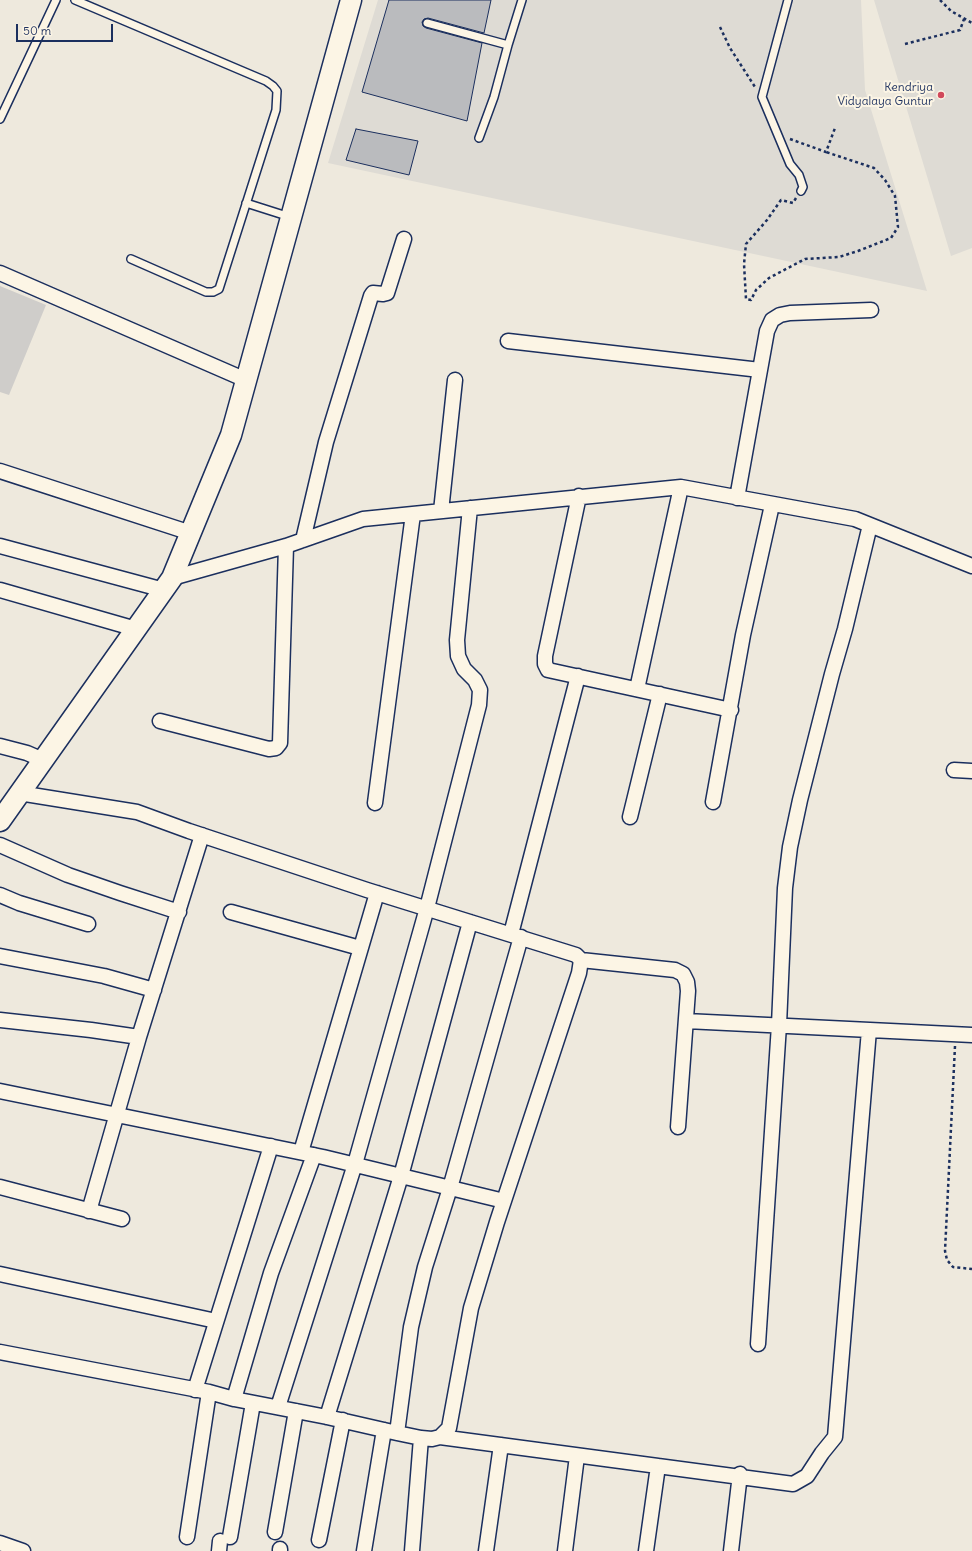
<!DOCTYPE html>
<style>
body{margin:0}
#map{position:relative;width:972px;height:1551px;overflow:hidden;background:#eee9dd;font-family:Delius,sans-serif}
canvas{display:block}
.scale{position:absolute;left:16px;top:24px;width:97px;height:18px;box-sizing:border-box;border:2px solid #1b2f5e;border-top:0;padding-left:5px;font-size:12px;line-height:14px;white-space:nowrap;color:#1b2f5e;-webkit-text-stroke:3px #fcf5e5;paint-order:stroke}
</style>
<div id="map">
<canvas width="972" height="1551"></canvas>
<div class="scale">50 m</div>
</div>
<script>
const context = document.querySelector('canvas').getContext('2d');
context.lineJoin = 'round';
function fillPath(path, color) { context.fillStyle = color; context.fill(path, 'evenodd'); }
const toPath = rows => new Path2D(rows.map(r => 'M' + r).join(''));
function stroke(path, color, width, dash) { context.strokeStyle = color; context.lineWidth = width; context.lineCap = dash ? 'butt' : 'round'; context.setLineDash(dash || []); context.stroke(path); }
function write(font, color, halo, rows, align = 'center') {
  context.font = font + ' Delius,sans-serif'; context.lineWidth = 4; context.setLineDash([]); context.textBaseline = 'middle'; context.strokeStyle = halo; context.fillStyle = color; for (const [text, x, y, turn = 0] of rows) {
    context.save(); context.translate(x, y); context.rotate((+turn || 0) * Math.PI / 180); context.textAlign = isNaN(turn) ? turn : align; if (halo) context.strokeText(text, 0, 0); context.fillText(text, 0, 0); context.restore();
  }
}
const built = toPath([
 [378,0,861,0,865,90,927,291,328,163],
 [874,0,972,0,972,248,951,256]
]);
const green = toPath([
 [0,286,46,305,9,395,0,392]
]);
const building = toPath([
 [389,0,491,0,484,33,428,18,424,19,422,22,423,26,426,28,482,43,467,121,362,92,389,0],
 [356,129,418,141,409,175,346,160,356,129]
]);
const path = toPath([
 [940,0,951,11,972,23],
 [720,27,730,48,755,87],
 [905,44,960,30,964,19],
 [790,139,826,152,835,128],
 [796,198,793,203,781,200,767,220,746,244,744,264,746,299,751,300,756,290,769,278,805,259,839,257,858,251,891,238,898,227,895,196,885,180,874,168,826,152],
 [955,1046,945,1251,947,1260,953,1267,972,1269]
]);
const lane = toPath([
 [75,0,266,81,273,86,277,91,276,110,219,289,213,292,206,292,131,259],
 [788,0,762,97,790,164,799,175,803,187,801,191],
 [427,23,508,45,522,0],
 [0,119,56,0],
 [479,138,494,97,508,45],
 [246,203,290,217]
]);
const street = toPath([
 [0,273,246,380],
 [508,341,760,370],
 [0,471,191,533],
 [579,496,545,656,545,664,548,670,731,710],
 [737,498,767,331,772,320,780,315,790,313,871,310],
 [441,511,455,380],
 [303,540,326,442,371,296,373,293,383,294,387,293,404,239],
 [0,546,164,590],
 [172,578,286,546,363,519,681,487,855,519,972,566],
 [0,590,136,629],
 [637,689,681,487],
 [160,721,269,749,276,748,280,743,286,546],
 [0,746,27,753,43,760],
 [954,770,972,771],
 [713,802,743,635,772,505],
 [375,803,413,514],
 [630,817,660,694],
 [0,845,68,875,120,893,179,912],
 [0,895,19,903,88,924],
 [231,912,360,948],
 [511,934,578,676],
 [0,956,104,976,154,990],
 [581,960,675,970,683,974,687,982,688,991,678,1127],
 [0,1020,91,1030,139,1037],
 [686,1021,972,1035],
 [0,1091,323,1157,504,1201],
 [301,1152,377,893],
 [0,1187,122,1219],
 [89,1211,139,1037,202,835],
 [0,1274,216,1321],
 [758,1344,779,1025,785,888,790,847,800,800,832,674,845,629,870,525],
 [0,1352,209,1392,234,1399,327,1417,397,1433,421,1438,432,1439,440,1437,449,1428,471,1308,497,1222,579,973,581,960,576,955,367,890,189,831,137,812,19,793],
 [195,1390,271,1146],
 [234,1399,271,1273,314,1155],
 [278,1407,355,1164,427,908,479,705,480,690,475,680,464,669,458,656,457,640,470,508],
 [327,1417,401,1176,470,922],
 [397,1433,411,1327,425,1267,450,1188,521,937],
 [440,1437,793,1484,807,1476,822,1453,835,1437,869,1030],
 [275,1532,296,1411],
 [187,1537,209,1392],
 [230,1537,253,1403],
 [319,1540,343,1420],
 [0,1543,23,1551],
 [219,1551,220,1541],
 [280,1551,280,1549],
 [364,1551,384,1430],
 [412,1551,421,1438],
 [486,1551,501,1445],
 [565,1551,577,1456],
 [646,1551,658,1466],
 [731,1551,740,1474]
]);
const secondary = toPath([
 [0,821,172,578,231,435,351,0]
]);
const markers = [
 [941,95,4,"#d1495b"]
];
const poiNames = [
 ["Kendriya",933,88],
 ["Vidyalaya Guntur",933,102]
];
fillPath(built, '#dedbd4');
fillPath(green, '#cfcdca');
fillPath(building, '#babbbe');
stroke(building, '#1b2f5e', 1);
stroke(lane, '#1b2f5e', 10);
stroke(street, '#1b2f5e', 17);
stroke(secondary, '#1b2f5e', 23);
stroke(path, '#1b2f5e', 2.5, [3, 3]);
stroke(lane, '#fcf5e5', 7);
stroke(street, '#fcf5e5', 14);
stroke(secondary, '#fcf5e5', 20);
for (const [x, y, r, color] of markers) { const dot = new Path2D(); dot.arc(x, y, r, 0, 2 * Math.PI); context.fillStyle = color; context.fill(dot); stroke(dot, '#fcf5e5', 1.5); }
write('12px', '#1b2f5e', '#fcf5e5', poiNames, 'right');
</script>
